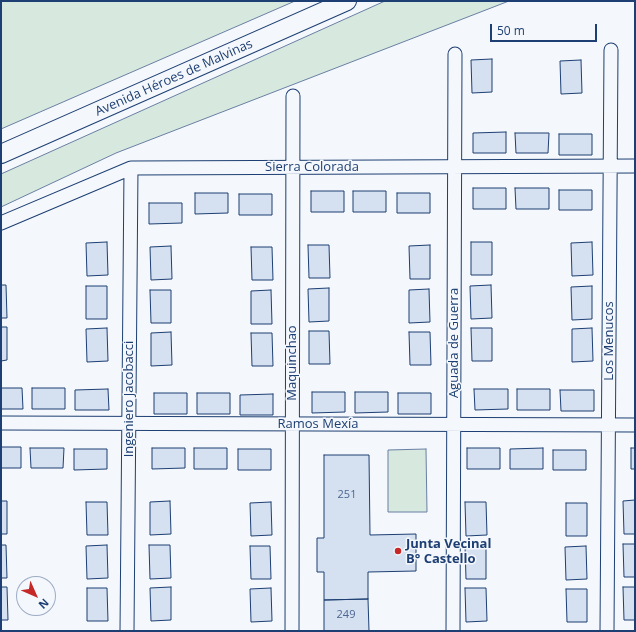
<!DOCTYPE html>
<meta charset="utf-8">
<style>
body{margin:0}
#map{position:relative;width:636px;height:632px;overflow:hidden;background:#f4f7fb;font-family:"Open Sans",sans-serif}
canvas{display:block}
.frame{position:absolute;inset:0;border:2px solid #1d3f73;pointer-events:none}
.north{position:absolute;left:16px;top:576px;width:40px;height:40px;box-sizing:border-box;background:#f4f7fb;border:1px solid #9eadc5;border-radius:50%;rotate:135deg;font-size:11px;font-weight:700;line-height:16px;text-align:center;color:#1d3f73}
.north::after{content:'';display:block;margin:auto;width:14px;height:18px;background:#c62828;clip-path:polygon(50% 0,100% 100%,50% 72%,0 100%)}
.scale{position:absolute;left:490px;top:24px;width:107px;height:18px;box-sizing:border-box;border:2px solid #1d3f73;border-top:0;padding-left:5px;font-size:12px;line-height:14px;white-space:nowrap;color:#1d3f73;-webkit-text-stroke:3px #f4f7fb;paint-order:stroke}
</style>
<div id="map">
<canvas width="636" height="632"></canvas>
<div class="frame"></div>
<div class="north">N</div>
<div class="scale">50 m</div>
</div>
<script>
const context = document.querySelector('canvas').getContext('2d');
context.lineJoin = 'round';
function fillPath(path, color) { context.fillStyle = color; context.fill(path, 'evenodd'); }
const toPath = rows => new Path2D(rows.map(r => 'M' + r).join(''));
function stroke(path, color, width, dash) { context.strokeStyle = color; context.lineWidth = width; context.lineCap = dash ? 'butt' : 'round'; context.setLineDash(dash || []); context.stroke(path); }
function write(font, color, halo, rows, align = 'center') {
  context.font = font + ' "Open Sans",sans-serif'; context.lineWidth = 3; context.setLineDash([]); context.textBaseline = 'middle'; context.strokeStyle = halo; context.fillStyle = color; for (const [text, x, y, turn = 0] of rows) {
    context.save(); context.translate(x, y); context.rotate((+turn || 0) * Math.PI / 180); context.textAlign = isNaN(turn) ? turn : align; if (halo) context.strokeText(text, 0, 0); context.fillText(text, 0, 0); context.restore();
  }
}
const green = toPath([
 [1,1,295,1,1,129,1,1],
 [385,1,509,1,116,153,1,207,1,174,385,1],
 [426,449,427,512,388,512,388,450,426,449]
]);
const building = toPath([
 [492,59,492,92,472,93,471,60,492,59],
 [581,60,582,93,561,94,560,61,581,60],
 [506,132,506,153,473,153,473,133,506,132],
 [515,133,549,133,548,153,516,153,515,133],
 [559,134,592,134,592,155,559,155,559,134],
 [473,188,506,188,506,209,473,209,473,188],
 [515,188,549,188,549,209,516,209,515,188],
 [559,190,592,190,592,210,559,210,559,190],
 [311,191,344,191,344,212,311,212,311,191],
 [353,191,386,191,386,212,353,212,353,191],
 [195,193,228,193,228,213,195,214,195,193],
 [397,193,430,193,430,213,397,213,397,193],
 [239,194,272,194,272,215,239,215,239,194],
 [149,203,182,203,182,223,149,224,149,203],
 [107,242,108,275,87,276,86,243,107,242],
 [471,242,492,242,492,275,471,275,471,242],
 [592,242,593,275,572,276,571,243,592,242],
 [308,245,329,245,330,278,309,278,308,245],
 [430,245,430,279,410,279,409,246,430,245],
 [171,246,172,279,151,280,150,247,171,246],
 [251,247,272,247,273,280,252,280,251,247],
 [1,285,6,285,7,318,1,318,1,285],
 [491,285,492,318,471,319,470,286,491,285],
 [86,286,107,286,107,319,86,319,86,286],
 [592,286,592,319,572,320,571,287,592,286],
 [329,288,329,321,309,322,308,289,329,288],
 [429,289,430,322,409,323,409,290,429,289],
 [150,290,171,290,171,323,151,323,150,290],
 [271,290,272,324,251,324,251,291,271,290],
 [1,327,7,327,7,360,1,361,1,327],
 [107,328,108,361,87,362,86,329,107,328],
 [471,328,492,328,492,361,472,361,471,328],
 [592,328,593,361,572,362,572,329,592,328],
 [309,331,329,331,330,364,309,364,309,331],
 [171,332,172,365,151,366,151,333,171,332],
 [409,332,430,332,431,365,410,365,409,332],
 [251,333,272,333,273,366,252,366,251,333],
 [1,388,22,388,23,409,1,409,1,388],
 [32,388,65,388,65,409,32,409,32,388],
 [108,389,109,410,75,410,75,390,108,389],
 [474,389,508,389,508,409,475,410,474,389],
 [517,389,550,389,550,410,517,410,517,389],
 [560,390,594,390,594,411,561,411,560,390],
 [312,392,345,392,345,412,312,413,312,392],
 [355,392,388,392,388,412,355,413,355,392],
 [154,393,187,393,187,414,154,414,154,393],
 [197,393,230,393,230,414,197,414,197,393],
 [398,393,431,393,431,414,398,414,398,393],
 [273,394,273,415,240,415,240,395,273,394],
 [1,447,21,447,21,468,1,468,1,447],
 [30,448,64,448,63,468,31,468,30,448],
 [152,448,185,448,185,468,152,469,152,448],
 [194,448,227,448,227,469,194,469,194,448],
 [467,448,500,448,500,469,467,469,467,448],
 [543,448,543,469,510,469,510,449,543,448],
 [631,448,635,448,635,469,631,469,631,448],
 [74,449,107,449,107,469,74,470,74,449],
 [238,449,271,449,271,470,238,470,238,449],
 [553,450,586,450,586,470,553,470,553,450],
 [324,455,369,455,370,535,416,534,416,571,368,572,368,599,324,600,324,572,317,572,317,538,324,538,324,455],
 [635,500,635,534,624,534,623,501,635,500],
 [1,501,7,501,7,534,1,534,1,501],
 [170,501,171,534,150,535,150,502,170,501],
 [86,502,107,502,108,535,87,535,86,502],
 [271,502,272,535,251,536,250,503,271,502],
 [465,502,486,502,487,535,466,536,465,502],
 [566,503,587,503,587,536,566,536,566,503],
 [623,544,635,544,635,577,624,577,623,544],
 [1,545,6,545,7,578,1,578,1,545],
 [107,545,108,578,87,579,86,546,107,545],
 [149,545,170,545,171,578,150,579,149,545],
 [486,545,486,579,466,579,465,546,486,545],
 [250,546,270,546,271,579,251,579,250,546],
 [586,546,587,579,566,580,565,547,586,546],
 [1,587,7,587,8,620,1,620,1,587],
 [171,587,171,620,151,621,150,588,171,587],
 [623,587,635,587,635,620,624,620,623,587],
 [87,588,107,588,108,621,87,621,87,588],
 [271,588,272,621,251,622,250,589,271,588],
 [465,588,486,588,487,621,466,622,465,588],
 [566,589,587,589,587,622,567,622,566,589],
 [368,599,369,631,324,631,324,600,368,599]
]);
const street = toPath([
 [1,223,131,168,635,166],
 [1,423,635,425],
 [127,631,131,168],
 [292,631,293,96],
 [453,631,455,54],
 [607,631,611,50]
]);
const secondary = toPath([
 [1,154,347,1]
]);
const markers = [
 [398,551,4,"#c62828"]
];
const numberNames = [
 ["251",347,495],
 ["249",346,615]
];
const streetNames = [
 ["Avenida Héroes de Malvinas",174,78,-24],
 ["Sierra Colorada",312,167],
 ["Los Menucos",609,341,-90],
 ["Aguada de Guerra",454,343,-90],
 ["Maquinchao",292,363,-90],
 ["Ingeniero Jacobacci",129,399,-90],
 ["Ramos Mexía",318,424]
];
const poiNames = [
 ["Junta Vecinal",406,544],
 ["B° Castello",406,559]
];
fillPath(green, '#d7e8df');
stroke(green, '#687fa3', 1);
fillPath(building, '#d5e0f0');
stroke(building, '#1d3f73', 1);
stroke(street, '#1d3f73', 15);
stroke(secondary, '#1d3f73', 20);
stroke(street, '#f4f7fb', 13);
stroke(secondary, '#f4f7fb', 18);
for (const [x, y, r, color] of markers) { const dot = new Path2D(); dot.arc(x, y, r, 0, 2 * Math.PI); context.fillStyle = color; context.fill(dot); stroke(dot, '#f4f7fb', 1.5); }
write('11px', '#4b6792', null, numberNames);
write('13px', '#1d3f73', '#f4f7fb', streetNames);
write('bold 13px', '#1d3f73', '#f4f7fb', poiNames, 'left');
</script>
